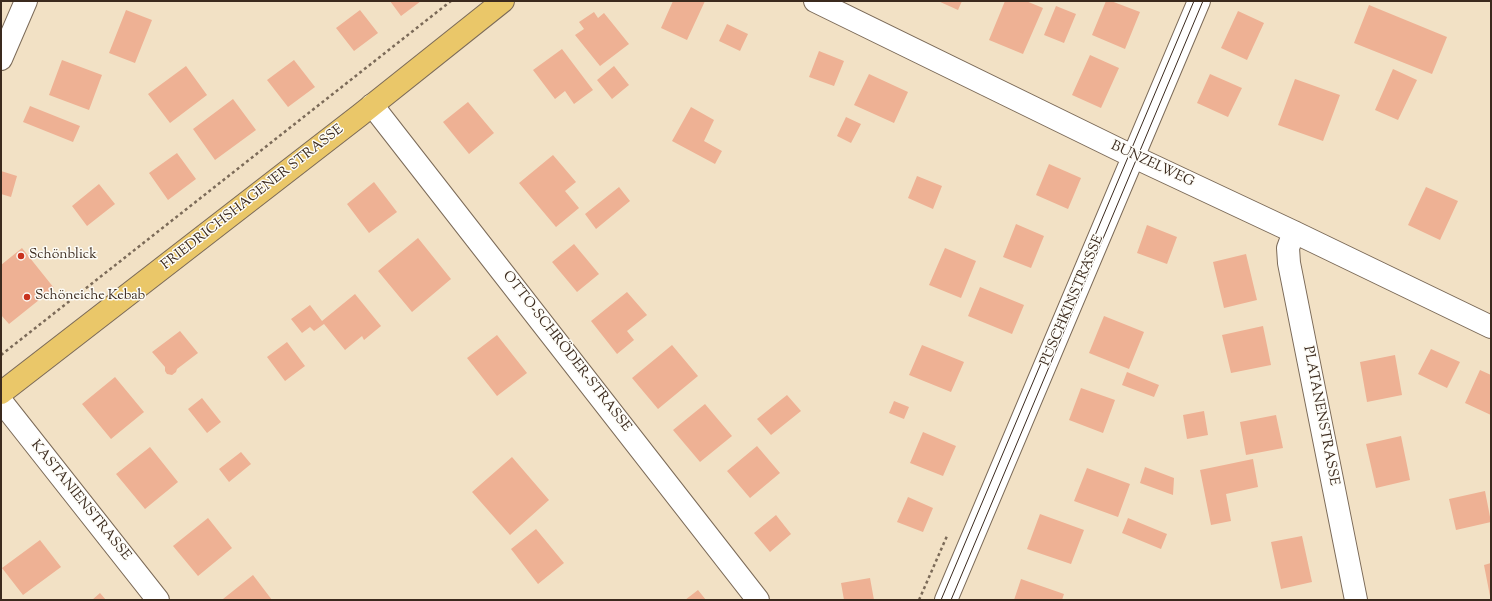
<!DOCTYPE html>
<meta charset="utf-8">
<style>
body{margin:0}
#map{position:relative;width:1492px;height:601px;overflow:hidden;background:#f2e1c5;font-family:"Sorts Mill Goudy",serif}
canvas{display:block}
.frame{position:absolute;inset:0;border:2px solid #3b2a1e;pointer-events:none}
</style>
<div id="map">
<canvas width="1492" height="601"></canvas>
<div class="frame"></div>
</div>
<script>
const context = document.querySelector('canvas').getContext('2d');
context.lineJoin = 'round';
function fillPath(path, color) { context.fillStyle = color; context.fill(path, 'evenodd'); }
const toPath = rows => new Path2D(rows.map(r => 'M' + r).join(''));
function stroke(path, color, width, dash) { context.strokeStyle = color; context.lineWidth = width; context.lineCap = dash ? 'butt' : 'round'; context.setLineDash(dash || []); context.stroke(path); }
function write(font, color, halo, rows, align = 'center') {
  context.font = font + ' "Sorts Mill Goudy",serif'; context.lineWidth = 3; context.setLineDash([]); context.textBaseline = 'middle'; context.strokeStyle = halo; context.fillStyle = color; for (const [text, x, y, turn = 0] of rows) {
    context.save(); context.translate(x, y); context.rotate((+turn || 0) * Math.PI / 180); context.textAlign = isNaN(turn) ? turn : align; if (halo) context.strokeText(text, 0, 0); context.fillText(text, 0, 0); context.restore();
  }
}
const building = toPath([
 [390,1,421,1,401,16],
 [673,1,705,1,687,40,661,28],
 [938,1,962,1,958,10],
 [1005,1,1026,1,1043,8,1023,54,989,40],
 [1106,1,1111,1,1140,12,1125,49,1092,35],
 [1369,5,1447,37,1432,74,1354,43],
 [1056,6,1076,14,1064,43,1044,35],
 [126,10,152,20,135,63,109,53],
 [360,10,378,33,354,51,336,28],
 [1238,11,1264,23,1247,60,1221,48],
 [594,12,598,18,604,13,629,44,600,66,575,35,584,29,579,22],
 [727,24,748,34,740,51,719,41],
 [562,49,593,90,574,104,565,91,555,99,533,70],
 [819,51,844,61,834,86,809,77],
 [1090,55,1119,68,1101,108,1072,95],
 [62,60,102,75,89,110,49,95],
 [294,60,315,87,288,107,267,80],
 [186,66,207,95,170,123,148,94],
 [614,66,629,85,612,99,597,80],
 [1393,69,1417,80,1398,120,1375,110],
 [869,74,908,92,894,123,854,105],
 [1210,74,1242,88,1228,117,1197,103],
 [1295,79,1340,95,1323,141,1278,125],
 [233,99,256,130,215,160,193,129],
 [468,102,494,133,469,154,443,122],
 [30,106,80,126,73,142,23,122],
 [691,107,714,120,704,141,722,151,715,164,672,141],
 [846,117,861,124,851,143,837,136],
 [177,153,196,179,168,200,149,173],
 [553,155,576,182,565,191,579,208,556,227,519,183],
 [1049,164,1081,178,1068,209,1036,195],
 [1,171,17,176,11,197,1,194],
 [917,176,942,186,933,209,908,198],
 [374,182,397,212,369,233,347,204],
 [99,184,115,204,87,226,72,206],
 [619,187,630,201,596,229,585,214],
 [1426,187,1458,201,1440,240,1408,225],
 [1016,224,1044,236,1031,268,1003,257],
 [1147,225,1177,237,1167,264,1137,253],
 [418,238,451,279,412,312,378,271],
 [574,244,599,274,577,292,552,262],
 [22,248,54,288,9,324,1,315,1,265],
 [945,248,976,261,961,298,929,285],
 [1246,254,1257,300,1224,308,1213,262],
 [980,287,1024,305,1012,334,968,316],
 [627,292,647,315,627,331,634,340,617,354,591,321],
 [355,294,381,326,364,340,362,336,345,350,324,324,314,331,310,327,302,333,291,319,310,305,322,321],
 [1104,316,1144,332,1129,369,1089,353],
 [1263,326,1271,365,1231,373,1222,335],
 [180,331,198,353,177,369,176,372,172,375,167,374,165,371,165,367,152,352],
 [497,335,527,373,497,396,467,358],
 [287,342,305,366,285,381,267,357],
 [672,345,698,376,658,409,632,378],
 [922,345,964,362,951,392,909,375],
 [1431,349,1460,362,1447,388,1418,374],
 [1395,355,1402,395,1367,402,1360,362],
 [1480,370,1491,375,1491,415,1465,403],
 [1127,372,1159,385,1154,397,1122,385],
 [115,377,144,412,111,439,82,404],
 [1081,388,1115,400,1103,433,1069,420],
 [787,395,801,411,771,435,757,419],
 [202,398,221,422,207,433,188,409],
 [894,401,909,407,904,419,889,413],
 [705,404,732,436,700,462,673,430],
 [1204,411,1208,435,1187,439,1183,415],
 [1276,415,1283,448,1246,455,1240,422],
 [923,432,956,446,943,476,910,463],
 [1401,436,1410,480,1376,488,1366,444],
 [757,446,780,473,750,498,727,471],
 [150,447,178,482,145,509,116,474],
 [241,452,251,464,229,482,219,469],
 [512,457,549,500,510,535,472,492],
 [1253,459,1258,487,1226,494,1231,521,1211,525,1200,470],
 [1145,467,1174,478,1173,495,1140,483],
 [1087,468,1130,484,1118,517,1074,501],
 [1485,491,1491,522,1456,530,1449,499],
 [908,497,933,508,923,532,897,522],
 [1040,514,1084,530,1071,564,1027,549],
 [776,515,791,534,770,552,754,533],
 [208,518,232,548,198,576,173,546],
 [1128,518,1167,534,1161,549,1122,533],
 [536,529,564,563,538,584,511,549],
 [1302,536,1312,582,1281,589,1271,542],
 [40,540,61,567,23,595,2,568],
 [1491,563,1491,595,1490,596,1484,565],
 [253,575,272,600,223,600,223,599],
 [870,578,874,600,844,600,841,583],
 [1021,579,1064,594,1062,600,1014,600],
 [698,590,706,600,685,600],
 [100,593,106,600,92,600]
]);
const path = toPath([
 [1,355,451,1],
 [919,600,947,536]
]);
const minor = toPath([
 [815,1,1130,155,1294,232,1491,327],
 [1,59,26,1],
 [372,105,758,600],
 [1294,232,1288,248,1289,263,1356,600],
 [1,401,158,600],
 [946,600,1199,1]
]);
const major = toPath([
 [1,393,360,115,503,1]
]);
const tram = toPath([
 [941,600,1194,1],
 [951,600,1203,1]
]);
const markers = [
 [21,256,4,"#c8321e"],
 [27,297,4,"#c8321e"]
];
const streetNames = [
 ["BUNZELWEG",1152,165,25],
 ["FRIEDRICHSHAGENER STRASSE",253,198,-38],
 ["PUSCHKINSTRASSE",1073,301,-67],
 ["OTTO-SCHRÖDER-STRASSE",566,352,52],
 ["PLATANENSTRASSE",1320,416,79],
 ["KASTANIENSTRASSE",80,501,51]
];
const poiNames = [
 ["Schönblick",29,256],
 ["Schöneiche Kebab",35,297]
];
fillPath(building, '#eeb194');
stroke(minor, '#7b6a58', 24);
stroke(major, '#7b6a58', 24);
stroke(path, '#7b6a58', 2.5, [3, 3]);
stroke(minor, '#fff', 22);
stroke(major, '#eac769', 22);
stroke(tram, '#3b2a1e', 1);
for (const [x, y, r, color] of markers) { const dot = new Path2D(); dot.arc(x, y, r, 0, 2 * Math.PI); context.fillStyle = color; context.fill(dot); stroke(dot, '#fdfcf7', 1.5); }
write('14px', '#3b2a1e', '#fdfcf7', streetNames);
write('14px', '#3b2a1e', '#fdfcf7', poiNames, 'left');
</script>
